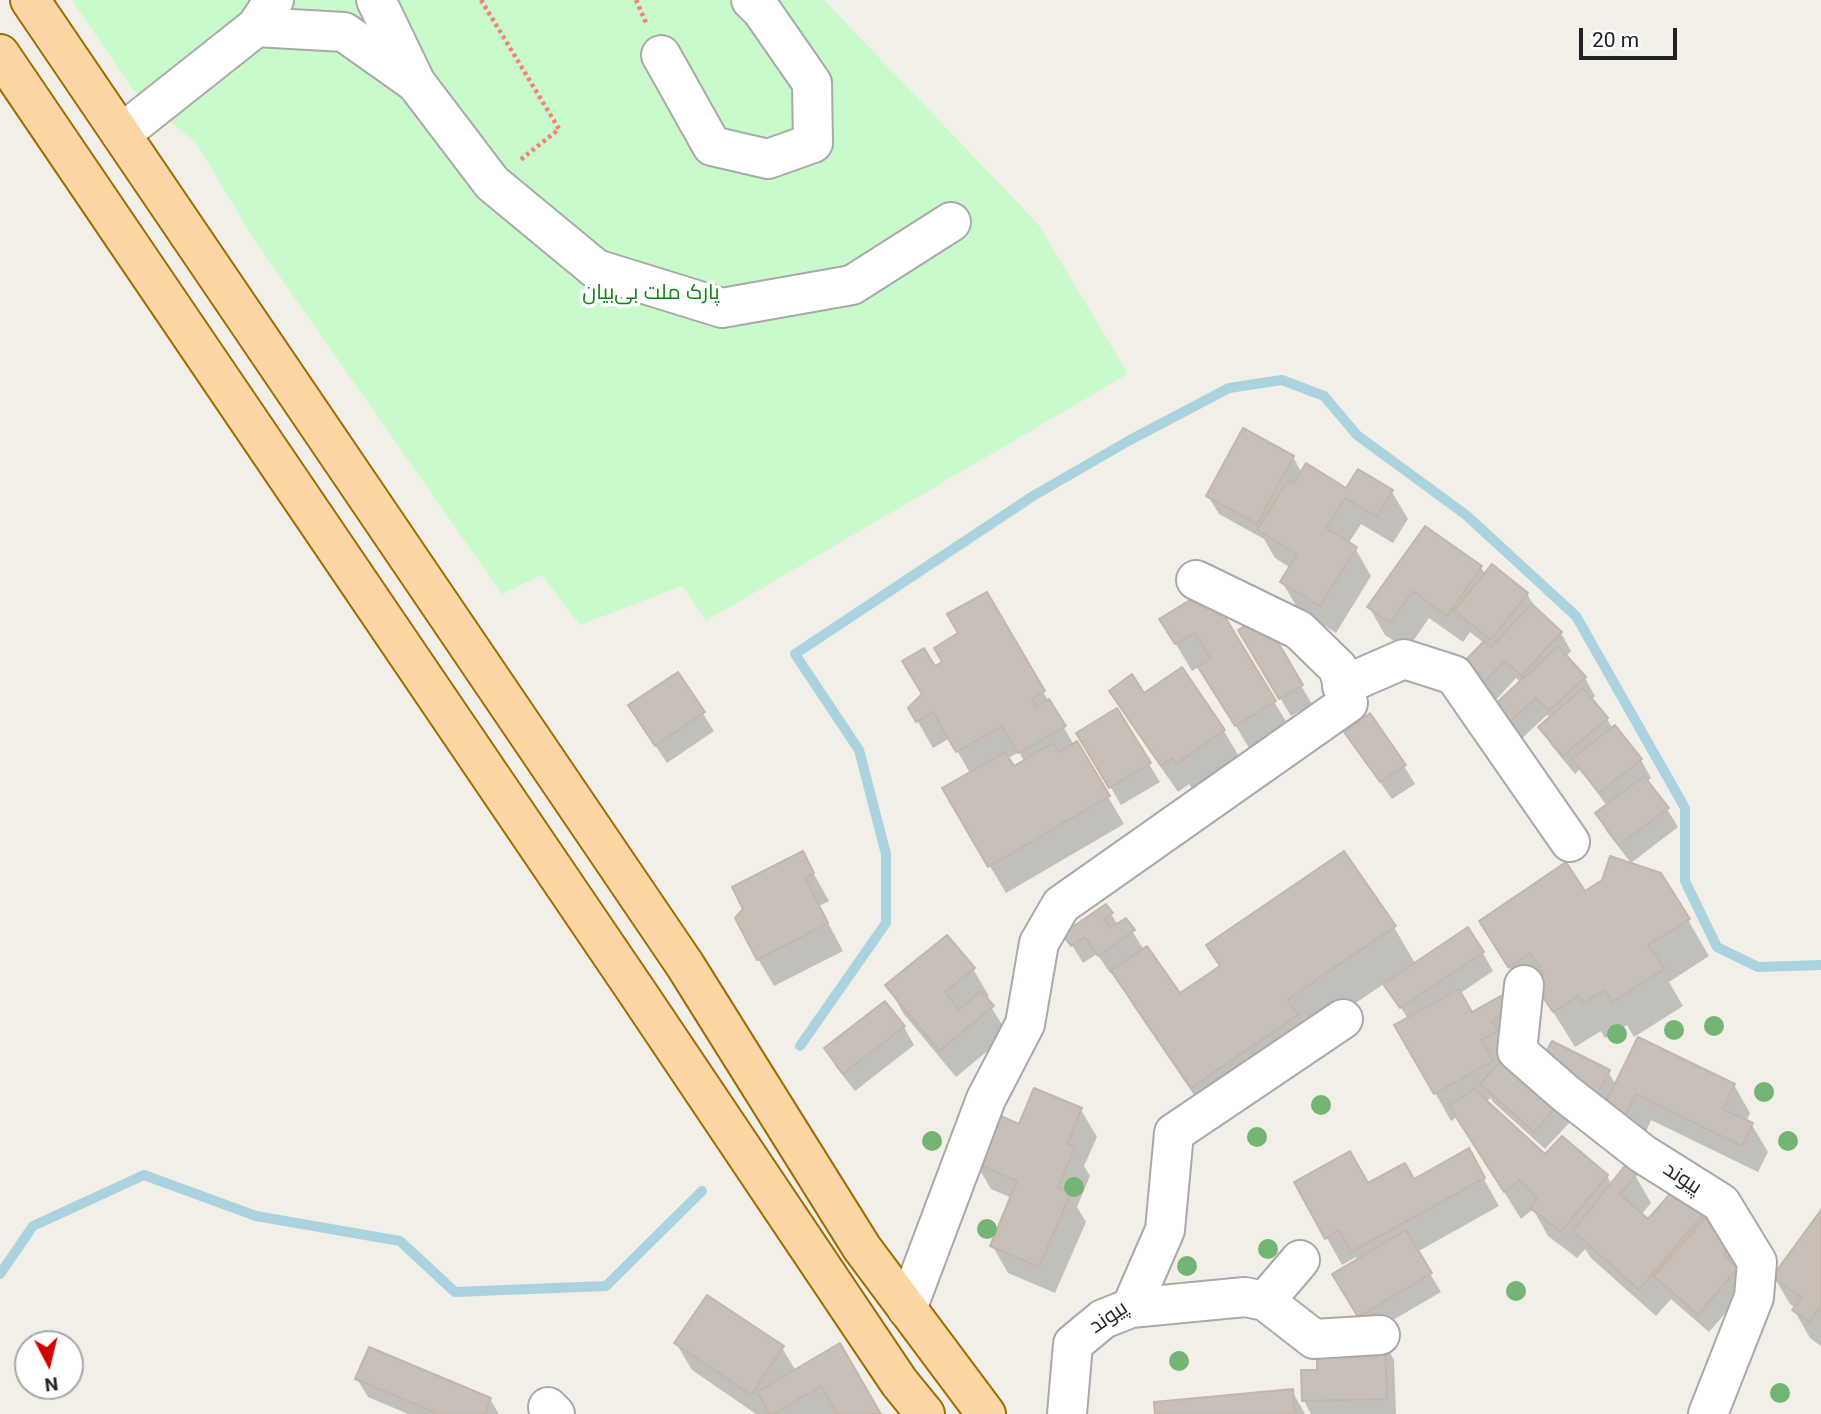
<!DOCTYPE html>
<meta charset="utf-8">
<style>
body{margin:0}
#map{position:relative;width:1821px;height:1414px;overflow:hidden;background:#f2efe9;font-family:Roboto,sans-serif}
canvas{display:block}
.north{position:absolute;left:14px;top:1330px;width:70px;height:70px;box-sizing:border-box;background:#fff;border:2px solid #a7a7a7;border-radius:50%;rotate:173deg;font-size:19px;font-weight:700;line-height:28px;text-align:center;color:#222}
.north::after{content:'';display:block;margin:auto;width:24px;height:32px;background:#d40000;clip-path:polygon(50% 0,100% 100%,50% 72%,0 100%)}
.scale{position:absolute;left:1579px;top:28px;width:98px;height:32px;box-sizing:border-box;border:4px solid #222;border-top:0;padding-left:9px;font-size:21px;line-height:24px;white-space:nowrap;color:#222;-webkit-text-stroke:5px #fff;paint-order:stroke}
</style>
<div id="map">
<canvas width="1821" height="1414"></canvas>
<div class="north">N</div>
<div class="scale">20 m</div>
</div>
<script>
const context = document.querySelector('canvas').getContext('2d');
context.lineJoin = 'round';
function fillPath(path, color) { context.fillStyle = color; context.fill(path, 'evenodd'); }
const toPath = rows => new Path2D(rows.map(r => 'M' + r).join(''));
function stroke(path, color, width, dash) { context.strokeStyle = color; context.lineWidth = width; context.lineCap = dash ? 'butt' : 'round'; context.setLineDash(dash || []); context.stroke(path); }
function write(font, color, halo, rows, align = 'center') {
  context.font = font + ' Roboto,Cairo,sans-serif'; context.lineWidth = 7; context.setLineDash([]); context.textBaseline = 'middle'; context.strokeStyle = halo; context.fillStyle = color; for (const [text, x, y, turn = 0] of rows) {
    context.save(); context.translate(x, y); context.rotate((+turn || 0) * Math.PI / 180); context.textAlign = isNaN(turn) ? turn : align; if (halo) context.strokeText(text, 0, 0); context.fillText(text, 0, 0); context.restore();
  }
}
const park = toPath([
 [72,0,824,0,1038,224,1128,374,706,621,682,586,580,625,542,575,502,594,255,241,197,144,133,90]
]);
const shadow = toPath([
 [1293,457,1302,473,1347,490,1392,492,1408,519,1393,543,1361,524,1348,544,1355,548,1371,576,1336,633,1298,609,1282,582,1291,568,1275,558,1264,539,1219,514,1208,496],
 [1425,528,1481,567,1485,574,1527,594,1537,610,1561,633,1571,651,1565,657,1585,678,1595,696,1591,700,1607,719,1613,729,1641,760,1651,778,1646,782,1667,809,1678,827,1631,863,1607,832,1597,814,1607,806,1580,769,1575,774,1551,745,1540,727,1550,718,1547,715,1519,741,1505,726,1521,683,1516,678,1494,702,1463,665,1484,643,1470,632,1463,642,1429,618,1407,650,1385,635,1369,607],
 [1208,591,1291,730,1252,753,1200,666,1192,671,1161,619],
 [986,594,1074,745,1077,744,1124,824,1006,893,944,789,971,775,950,738,933,748,910,708,923,695,934,668,944,663],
 [1019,752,1024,761,1013,768,1007,759],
 [1261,618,1312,704,1291,716,1240,631],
 [1181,669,1224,731,1240,758,1193,790,1189,784,1178,792,1127,718,1111,691,1144,695],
 [678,674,714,731,667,763,641,724],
 [1079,733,1149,764,1160,782,1121,805],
 [1357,750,1404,766,1415,784,1392,799],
 [802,853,829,901,819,906,843,951,774,986,758,959],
 [1585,893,1688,920,1709,956,1669,982,1683,1006,1634,1037,1627,1025,1605,1038,1601,1031,1575,1047,1542,994,1530,1002,1481,922],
 [1111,914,1118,925,1125,920,1144,950,1180,995,1221,968,1208,945,1394,927,1416,965,1483,953,1493,971,1459,994,1471,1015,1505,996,1570,1122,1545,1149,1493,1102,1491,1098,1485,1102,1545,1157,1562,1138,1607,1176,1612,1185,1635,1175,1651,1203,1641,1215,1648,1222,1703,1214,1707,1219,1746,1257,1736,1269,1747,1288,1709,1332,1671,1299,1656,1316,1591,1258,1585,1249,1577,1258,1548,1236,1533,1209,1521,1219,1457,1117,1451,1121,1397,1025,1408,1019,1385,983,1308,1036,1213,1123,1134,1007,1113,971,1110,973,1097,954,1083,963,1065,934],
 [973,969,989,996,986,999,1008,1034,956,1077,903,1013,888,986],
 [885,1003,904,1027,914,1045,855,1091,836,1067,826,1049],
 [1608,1072,1616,1085,1734,1085,1750,1113,1746,1122,1752,1125,1768,1152,1758,1172,1651,1120,1642,1141,1552,1084],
 [1081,1110,1097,1137,1084,1166,1090,1176,1077,1207,1086,1222,1055,1293,1008,1273,992,1245,1012,1198,991,1189,975,1162,1020,1126],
 [1468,1151,1499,1206,1417,1252,1441,1292,1369,1334,1334,1274,1358,1260,1356,1257,1342,1265,1296,1183,1368,1185,1414,1181],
 [1821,1213,1821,1346,1810,1338,1794,1310,1796,1308,1790,1304,1774,1277],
 [1384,1342,1394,1360,1396,1414,1311,1414,1304,1401,1319,1371],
 [676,1343,782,1348,796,1371,879,1414,756,1414,692,1370],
 [357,1379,490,1399,499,1414,408,1414,368,1397],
 [1292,1391,1305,1414,1157,1414]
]);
const stream = toPath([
 [800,1046,886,923,886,854,859,750,795,654,1033,496,1130,440,1229,388,1282,380,1324,396,1357,435,1466,515,1576,616,1685,808,1685,881,1717,947,1758,967,1821,965],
 [0,1274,33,1226,144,1175,256,1216,400,1241,455,1292,606,1286,702,1191]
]);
const building = toPath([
 [1243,428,1294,456,1257,524,1206,496,1243,428],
 [1306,463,1346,488,1358,469,1393,490,1377,517,1345,498,1326,528,1357,547,1320,606,1280,582,1297,554,1257,530,1288,480,1294,483,1306,463],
 [1425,526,1482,566,1447,616,1413,591,1390,623,1367,607,1425,526],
 [1492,564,1528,593,1491,640,1454,611,1492,564],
 [1208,589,1276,701,1235,726,1198,667,1211,659,1195,633,1175,644,1159,619,1208,589],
 [987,592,1045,691,1032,699,1036,707,1049,699,1066,726,1018,753,1002,726,956,752,933,712,916,722,908,708,922,694,902,661,924,648,935,666,942,662,934,648,958,633,947,614,987,592],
 [1532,604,1562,632,1521,676,1505,661,1482,685,1461,665,1484,641,1491,647,1532,604],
 [1262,615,1303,685,1279,699,1238,630,1262,615],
 [1558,646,1586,677,1549,711,1536,698,1507,724,1492,707,1558,646],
 [1182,667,1225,730,1176,764,1172,758,1161,766,1109,691,1132,674,1144,693,1182,667],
 [678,672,705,712,655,746,628,705,678,672],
 [1583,688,1608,718,1563,756,1538,727,1583,688],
 [1117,708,1151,763,1109,788,1076,733,1117,708],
 [1370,713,1406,765,1380,782,1344,732,1370,713],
 [1615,725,1642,759,1599,793,1572,759,1615,725],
 [1077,741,1110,796,988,867,942,788,1005,752,1014,766,1053,743,1059,752,1077,741],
 [1644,776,1669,808,1619,845,1595,813,1644,776],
 [803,851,814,873,805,878,828,923,757,960,735,918,743,909,732,887,803,851],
 [1344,851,1396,926,1287,1000,1298,1015,1191,1088,1111,971,1147,946,1180,993,1220,966,1206,945,1344,851],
 [1610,856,1661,873,1690,919,1648,945,1664,969,1612,1002,1605,990,1583,1003,1578,996,1553,1012,1532,981,1544,974,1530,953,1508,967,1479,921,1566,862,1585,891,1602,880,1610,856],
 [1106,904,1113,913,1104,919,1110,928,1126,918,1135,930,1098,956,1085,937,1071,946,1062,934,1106,904],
 [1468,927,1484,952,1400,1008,1383,984,1468,927],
 [947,935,975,968,945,992,959,1009,981,991,994,1006,939,1051,885,985,947,935],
 [1459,989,1472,1012,1506,993,1514,1008,1492,1021,1498,1031,1481,1040,1493,1061,1434,1094,1394,1025,1459,989],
 [885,1001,905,1026,843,1074,824,1048,885,1001],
 [1638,1037,1735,1084,1723,1109,1753,1123,1742,1146,1636,1094,1626,1114,1605,1104,1638,1037],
 [1552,1041,1610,1070,1597,1095,1539,1066,1552,1041],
 [1507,1054,1561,1102,1534,1132,1480,1084,1507,1054],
 [1034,1088,1082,1108,1067,1144,1075,1147,1058,1188,1071,1193,1039,1267,990,1246,1017,1181,973,1162,994,1113,1019,1124,1034,1088],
 [1474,1089,1545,1154,1562,1136,1608,1175,1561,1232,1530,1208,1537,1198,1520,1180,1504,1192,1449,1106,1474,1089],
 [1469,1148,1485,1178,1351,1252,1339,1230,1325,1239,1294,1182,1350,1151,1368,1183,1405,1163,1414,1179,1469,1148],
 [1627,1163,1637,1174,1620,1194,1648,1219,1676,1187,1705,1212,1639,1290,1573,1231,1627,1163],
 [1821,1210,1821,1306,1809,1322,1792,1310,1802,1297,1772,1277,1821,1210],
 [1709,1213,1737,1238,1723,1255,1738,1268,1698,1315,1654,1276,1709,1213],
 [1406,1230,1432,1273,1358,1317,1332,1274,1406,1230],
 [707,1295,784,1346,751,1395,674,1343,707,1295],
 [1385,1340,1387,1399,1302,1401,1301,1370,1317,1370,1317,1356,1385,1340],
 [840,1343,881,1414,837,1414,821,1386,774,1414,770,1414,757,1392,840,1343],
 [369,1347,491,1398,485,1414,439,1414,355,1379,369,1347],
 [1293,1389,1295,1414,1155,1414,1154,1402,1293,1389]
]);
const path = toPath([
 [481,0,559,129,519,161],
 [636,0,647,25]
]);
const minor = toPath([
 [376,0,415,81],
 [256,27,344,32,416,83,492,183,596,269,722,308,852,285,951,222],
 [661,55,712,146,768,159,813,143,812,83,762,11,751,0],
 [121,134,256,27,274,0],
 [1342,686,1404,659,1454,675,1570,842],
 [1524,985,1517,1051,1565,1093,1643,1154,1721,1203,1757,1262,1754,1297,1708,1414],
 [1265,1301,1300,1260],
 [1131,1308,1245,1297,1265,1301,1314,1339,1380,1335],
 [907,1309,986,1099,1025,1024,1039,943,1061,905,1348,703,1338,668,1299,630,1196,580],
 [548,1407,555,1414],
 [1067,1414,1073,1344,1103,1319,1131,1308,1165,1230,1174,1133,1343,1019]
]);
const major = toPath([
 [30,0,685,965,862,1248,986,1414],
 [0,54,637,992,899,1382,925,1414]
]);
const trees = [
 [1714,1026],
 [1674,1030],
 [1617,1034],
 [1764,1092],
 [1321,1105],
 [1257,1137],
 [932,1141],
 [1788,1141],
 [1074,1187],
 [987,1229],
 [1268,1249],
 [1187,1266],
 [1516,1291],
 [1179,1361],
 [1780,1393]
];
const parkNames = [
 ["پارک ملت بی‌بیان",651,294]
];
const streetNames = [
 ["پیوند",1682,1179,33],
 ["پیوند",1109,1318,-34]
];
fillPath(park, '#c8facc');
fillPath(shadow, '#0003');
stroke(stream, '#aad3df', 10);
fillPath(building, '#c7bfb8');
stroke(building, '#c4b6ab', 2);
stroke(minor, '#a9a9a9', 42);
stroke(major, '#a06b00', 42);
stroke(path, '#fa8072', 4.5, [3.5, 3.5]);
stroke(minor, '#fff', 38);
stroke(major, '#fcd6a4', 38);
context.fillStyle = '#74b475';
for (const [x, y] of trees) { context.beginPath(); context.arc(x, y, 10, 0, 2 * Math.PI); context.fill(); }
write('21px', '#0c8416', '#fff', parkNames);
write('21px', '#222', '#fff', streetNames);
</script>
